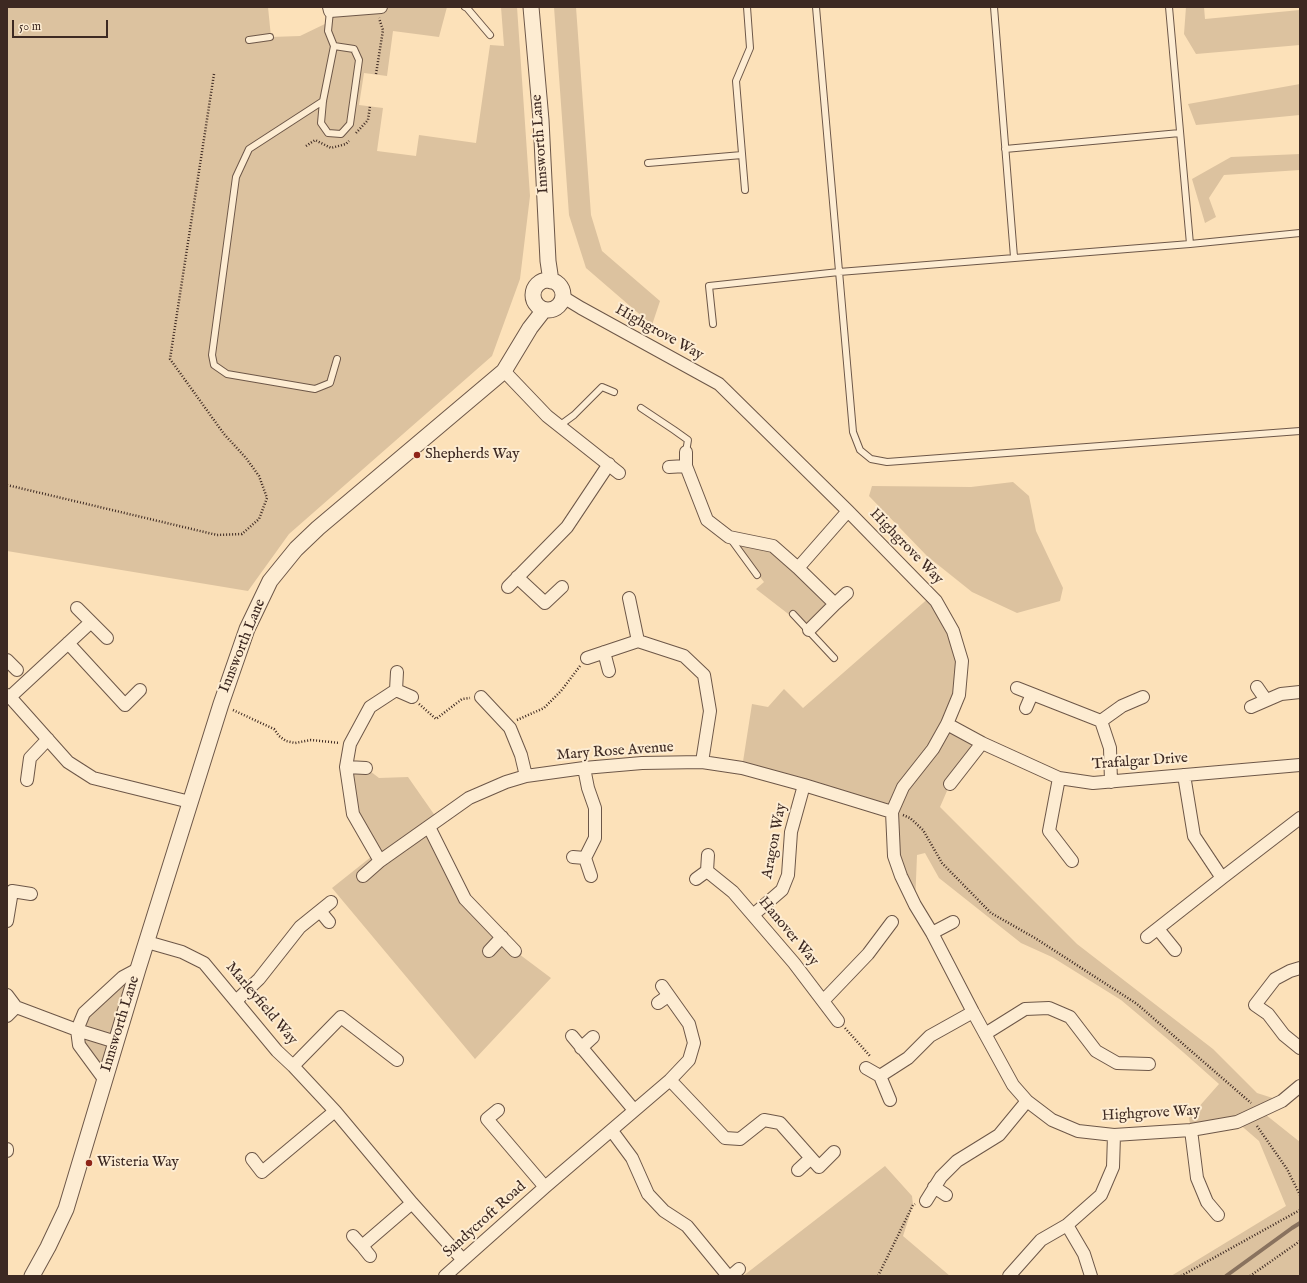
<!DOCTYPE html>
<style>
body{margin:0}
#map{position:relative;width:1307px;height:1283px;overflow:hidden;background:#fce1b9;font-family:"IM FELL English",serif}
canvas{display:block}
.frame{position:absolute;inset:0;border:8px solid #3d2922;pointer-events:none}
.scale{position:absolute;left:12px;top:20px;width:96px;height:18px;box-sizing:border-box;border:2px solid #3d2922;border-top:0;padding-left:5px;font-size:12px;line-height:14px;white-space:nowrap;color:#3d2922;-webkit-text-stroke:3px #fdecd2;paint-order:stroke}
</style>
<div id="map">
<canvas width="1307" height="1283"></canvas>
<div class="frame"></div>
<div class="scale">50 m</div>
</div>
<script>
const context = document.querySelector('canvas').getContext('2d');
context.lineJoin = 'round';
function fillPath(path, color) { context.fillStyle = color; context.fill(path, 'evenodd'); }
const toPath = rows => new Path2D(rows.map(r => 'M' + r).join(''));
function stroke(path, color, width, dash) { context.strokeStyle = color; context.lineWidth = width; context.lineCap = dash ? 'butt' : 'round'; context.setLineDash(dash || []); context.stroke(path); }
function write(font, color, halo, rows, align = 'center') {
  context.font = font + ' "IM FELL English",serif'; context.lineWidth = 4; context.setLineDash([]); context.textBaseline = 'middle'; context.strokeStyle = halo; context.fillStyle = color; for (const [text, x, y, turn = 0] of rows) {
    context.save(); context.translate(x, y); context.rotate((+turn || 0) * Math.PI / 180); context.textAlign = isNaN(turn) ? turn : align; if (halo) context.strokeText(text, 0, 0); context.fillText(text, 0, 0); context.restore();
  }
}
const green = toPath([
 [7,7,268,7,271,37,300,36,329,22,330,11,381,7,447,7,439,37,393,31,387,76,364,73,359,105,383,108,377,151,416,156,419,135,476,143,490,45,504,46,501,7,517,7,530,196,520,279,492,356,289,534,248,591,7,551],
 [554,7,576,7,591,215,602,251,660,301,652,325,586,268,569,215],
 [1186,7,1204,7,1205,19,1300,10,1300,45,1196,54,1184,34],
 [1300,84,1300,115,1196,125,1188,104],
 [1300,154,1300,170,1224,175,1209,198,1216,217,1205,223,1192,179,1231,157],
 [1013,482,1029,496,1036,531,1063,588,1060,601,1017,613,972,592,927,556,869,496,872,486,971,487],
 [729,537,773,546,835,604,809,630,756,589,764,582],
 [931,596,962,661,947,724,982,743,950,784,940,807,1077,944,1213,1049,1257,1093,1282,1101,1261,1111,1300,1142,1300,1276,1171,1276,1286,1206,1259,1141,1237,1122,1191,1130,1189,1118,1219,1084,1183,1052,1121,1000,1052,957,1021,943,939,878,925,853,917,855,915,905,901,876,891,812,742,768,752,704,768,707,784,689,803,708],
 [346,767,366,768,379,778,408,777,438,820,429,827,465,899,515,951,551,978,475,1059,332,888,376,853,353,814],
 [138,969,104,1079,79,1045,84,1013],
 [885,1166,912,1196,913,1205,903,1236,950,1276,743,1276]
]);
const stream = toPath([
 [1226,1276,1292,1228,1300,1223]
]);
const path = toPath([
 [376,74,383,30,379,18],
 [356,133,368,120,370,106],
 [306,146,315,140,331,148,346,144,349,141],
 [7,485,217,535,242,534,259,519,267,498,259,476,246,458,224,434,170,359,214,74],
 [419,704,436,719,462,699,470,698],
 [233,710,274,729,279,736,286,741,295,743,311,740,340,743],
 [517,720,544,708,561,691,580,666],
 [903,815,910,818,923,830,942,863,991,913,1035,938,1137,1004,1251,1103],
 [845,1028,870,1056],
 [1257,1126,1287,1169,1300,1195],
 [878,1276,913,1205,915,1204],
 [1181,1276,1300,1210],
 [1250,1276,1300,1241]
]);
const service = toPath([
 [465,7,467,8,490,35],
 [816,7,853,432,860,450,871,459,887,462,1300,431],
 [994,7,1014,257],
 [1169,7,1190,244],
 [330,11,328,31,334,46,354,49,359,60,350,124,341,134,328,133,321,123,323,101,334,46],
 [249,40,270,37],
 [323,101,249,149,236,177,212,355,214,365,227,374,315,389,330,383,337,359],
 [1005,149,1180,133],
 [648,163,742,155],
 [745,190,736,81,750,48,747,7],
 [713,324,709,286,839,272,1190,244,1300,233],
 [641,408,674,430,688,440,686,452],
 [559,426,574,415,602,387,614,392],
 [730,538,757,575],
 [793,614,834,658]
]);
const minor = toPath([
 [329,7,330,11,381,7],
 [563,297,581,308,719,384,848,511,936,601,953,631,962,661,959,695,947,724,933,749,903,787,892,812,894,856,901,876,915,905,932,933,973,1012,1013,1085,1027,1101,1052,1120,1078,1131,1114,1135,1191,1130,1237,1122,1282,1101,1300,1086],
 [504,371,547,416,619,473],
 [686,452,686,466,707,520,729,537,773,546,798,568,848,511],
 [669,467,686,466],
 [798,568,835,604,809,630],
 [517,577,545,603,562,587],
 [508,587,567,527,609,464],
 [629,598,638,641],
 [835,604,847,593],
 [77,608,91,622],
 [68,643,125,705,140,690],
 [604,652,609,671],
 [587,658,638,641,684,656,704,675,710,711,702,762],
 [7,660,17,670],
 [1257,687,1266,700],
 [1017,688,1101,721,1110,748,1111,782],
 [396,690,397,672],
 [7,695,10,697,68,762,93,778,190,802],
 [10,697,91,622,107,638],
 [481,697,510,728,521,755,526,776],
 [1251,707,1281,694,1300,692],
 [1026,708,1032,694],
 [1101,721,1122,706,1143,697],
 [947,724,982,743,1059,778,1093,783,1300,765],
 [346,767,366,768],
 [584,768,588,788,595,808,595,838,585,858,591,876],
 [1184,775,1194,836,1222,878,1300,818],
 [1059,778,1049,831,1072,861],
 [27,780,30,758,48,739],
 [950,784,982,743],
 [429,827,465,899,515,951],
 [708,855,707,871,733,892,794,963,838,1021],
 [573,857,585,858],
 [380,861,353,814,346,767,350,744,370,707,396,690,412,697],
 [363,876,380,861,469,798,506,782,526,776,584,768,642,763,702,762,742,768,804,785,892,812],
 [696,879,707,871],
 [320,911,329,922],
 [753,915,782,890,788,875,791,832,804,785],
 [7,921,12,891,31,894],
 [1158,929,1175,950],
 [932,933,953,922],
 [1147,937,1222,878],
 [147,942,182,952,204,963,277,1051,293,1066,335,1111,412,1203,463,1260],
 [489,951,502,937],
 [1300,968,1290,971,1275,979,1255,1005,1268,1014,1284,1035,1300,1048],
 [7,995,16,1007,77,1030,116,1042],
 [236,1001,259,979,300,927,331,902],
 [823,1001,868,954,892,922],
 [658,1003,668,996],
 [7,1016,16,1007],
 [985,1034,1025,1009,1049,1008,1070,1017,1096,1051,1117,1063,1149,1064],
 [572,1036,634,1110],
 [581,1048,593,1037],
 [293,1066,341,1017,397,1060],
 [866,1068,880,1076],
 [104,1079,79,1045,77,1030,84,1013,123,977,138,969],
 [670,1080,725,1138,740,1139,764,1120,780,1123,819,1167,834,1152],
 [890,1100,880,1076,908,1058,930,1036,973,1012],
 [498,1110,487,1119,545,1187],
 [1191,1130,1197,1178,1207,1202,1218,1215],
 [612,1131,632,1158,648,1194,664,1211,687,1226,728,1276],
 [7,1151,7,1149],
 [252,1159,262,1172,335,1111],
 [798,1170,811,1158],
 [934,1187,946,1195],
 [926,1201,941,1177,957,1161,999,1135,1027,1101],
 [1067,1225,1084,1254,1091,1276],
 [353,1236,362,1246],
 [370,1256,362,1246,412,1203],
 [445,1276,545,1187,670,1080,689,1060,694,1043,689,1024,662,986],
 [731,1276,739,1269],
 [1009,1276,1041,1240,1067,1225,1101,1195,1113,1167,1114,1135]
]);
const tertiary = toPath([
 [531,7,541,120,548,261,551,281],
 '533 295a15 15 0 1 1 30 0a15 15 0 1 1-30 0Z',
 [32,1276,48,1247,66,1209,138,969,221,704,247,629,270,581,296,549,318,528,504,371,530,328,544,310]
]);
const markers = [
 [417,455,4,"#8f2418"],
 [89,1163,4,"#8f2418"]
];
const streetNames = [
 ["Innsworth Lane",541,144,-94],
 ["Highgrove Way",659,333,29],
 ["Highgrove Way",906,547,46],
 ["Innsworth Lane",243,646,-68],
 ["Mary Rose Avenue",615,752,-4],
 ["Trafalgar Drive",1140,762,-4],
 ["Aragon Way",775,841,-79],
 ["Hanover Way",788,932,50],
 ["Marleyfield Way",261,1004,50],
 ["Innsworth Lane",121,1024,-73],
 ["Highgrove Way",1151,1114,-3],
 ["Sandycroft Road",485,1220,-42]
];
const poiNames = [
 ["Shepherds Way",425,455],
 ["Wisteria Way",97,1163]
];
fillPath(green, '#dcc29f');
stroke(stream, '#89725e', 4);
stroke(service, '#6d5748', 8);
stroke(minor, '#6d5748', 14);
stroke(tertiary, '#6d5748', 17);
stroke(path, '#3d2922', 2.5, [1, 2]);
stroke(service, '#fdecd2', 6);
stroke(minor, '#fdecd2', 12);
stroke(tertiary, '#fdecd2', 15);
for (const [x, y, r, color] of markers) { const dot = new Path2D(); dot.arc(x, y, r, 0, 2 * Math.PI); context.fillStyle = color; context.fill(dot); stroke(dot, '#fdecd2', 1.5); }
write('15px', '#3d2922', '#fdecd2', streetNames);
write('15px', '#3d2922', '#fdecd2', poiNames, 'left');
</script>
